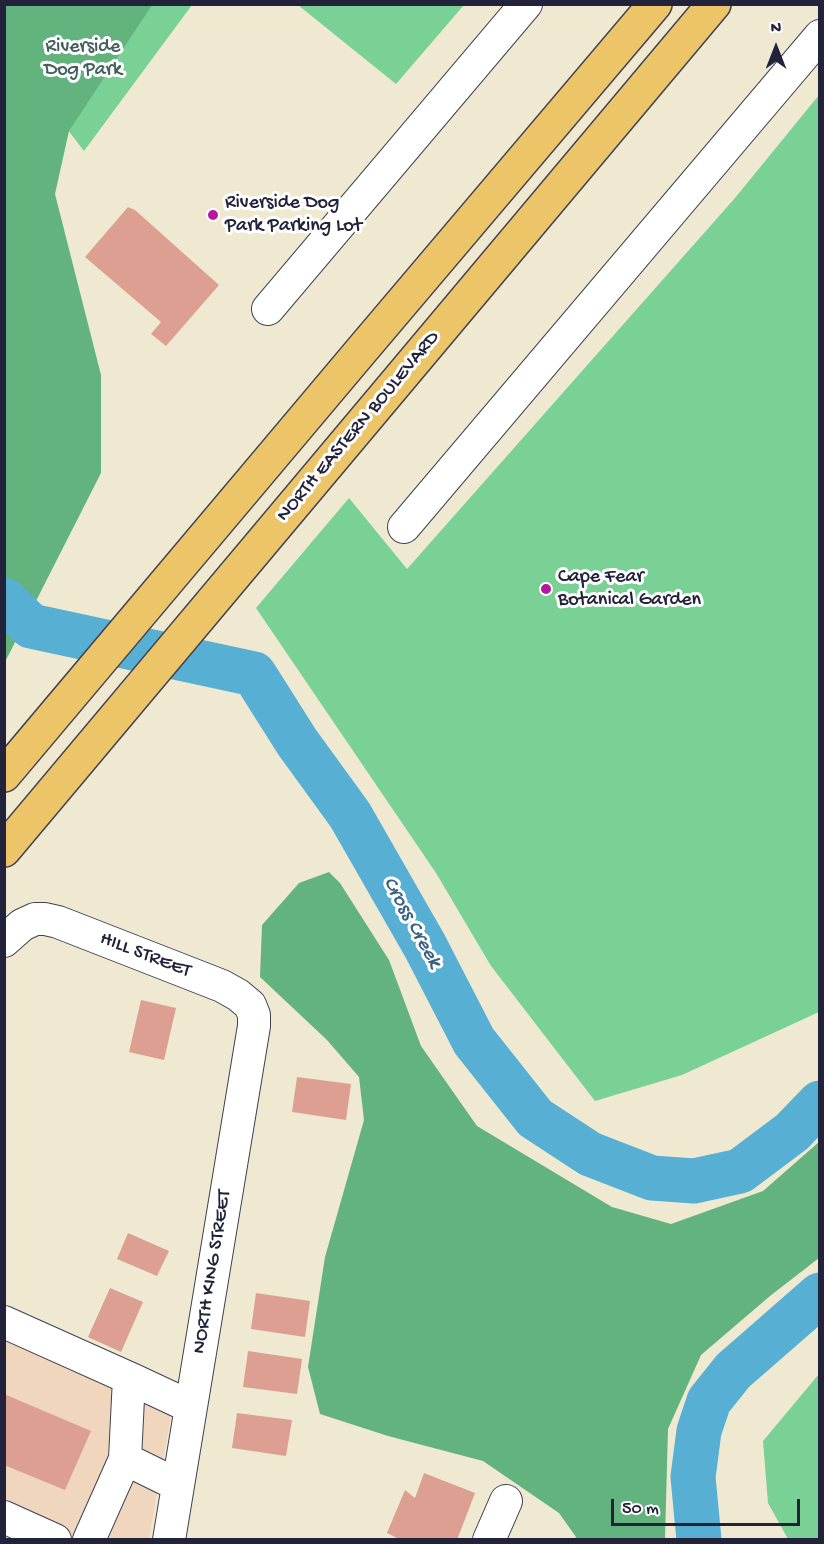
<!DOCTYPE html>
<style>
body{margin:0}
#map{position:relative;width:824px;height:1544px;overflow:hidden;background:#f0e9d1;font-family:"Gochi Hand",sans-serif}
canvas{display:block}
.frame{position:absolute;inset:0;border:6px solid #22223b;pointer-events:none}
.north{position:absolute;left:746px;top:18px;width:60px;height:60px;-webkit-text-stroke:4px #fff;paint-order:stroke;rotate:0deg;font-size:16px;font-weight:700;line-height:24px;text-align:center;color:#22223b}
.north::after{content:'';display:block;margin:auto;width:21px;height:27px;background:#22223b;clip-path:polygon(50% 0,100% 100%,50% 72%,0 100%)}
.scale{position:absolute;left:611px;top:1499px;width:189px;height:27px;box-sizing:border-box;border:3px solid #22223b;border-top:0;padding-left:8px;font-size:18px;line-height:21px;white-space:nowrap;color:#22223b;-webkit-text-stroke:4px #fff;paint-order:stroke}
</style>
<div id="map">
<canvas width="824" height="1544"></canvas>
<div class="frame"></div>
<div class="north">N</div>
<div class="scale">50 m</div>
</div>
<script>
const context = document.querySelector('canvas').getContext('2d');
context.lineJoin = 'round';
function fillPath(path, color) { context.fillStyle = color; context.fill(path, 'evenodd'); }
const toPath = rows => new Path2D(rows.map(r => 'M' + r).join(''));
function stroke(path, color, width, dash) { context.strokeStyle = color; context.lineWidth = width; context.lineCap = dash ? 'butt' : 'round'; context.setLineDash(dash || []); context.stroke(path); }
function write(font, color, halo, rows, align = 'center') {
  context.font = font + ' "Gochi Hand",sans-serif'; context.lineWidth = 6; context.setLineDash([]); context.textBaseline = 'middle'; context.strokeStyle = halo; context.fillStyle = color; for (const [text, x, y, turn = 0] of rows) {
    context.save(); context.translate(x, y); context.rotate((+turn || 0) * Math.PI / 180); context.textAlign = isNaN(turn) ? turn : align; if (halo) context.strokeText(text, 0, 0); context.fillText(text, 0, 0); context.restore();
  }
}
const built = toPath([
 [4,1306,177,1382,149,1539,5,1539]
]);
const green = toPath([
 [5,5,192,5,84,151,5,48],
 [298,5,464,4,464,5,396,84],
 [819,95,819,1012,682,1075,595,1101,491,966,436,873,256,608,349,498,407,569,735,198],
 [819,1374,819,1539,788,1539,768,1503,763,1441]
]);
const forest = toPath([
 [5,4,152,5,69,131,55,194,101,375,101,473,5,662],
 [329,872,340,883,389,960,421,1046,477,1126,612,1207,671,1224,763,1191,819,1142,819,1258,770,1296,701,1355,668,1429,665,1539,575,1539,576,1537,559,1513,483,1461,388,1436,320,1414,308,1367,325,1257,364,1120,359,1077,327,1040,260,977,262,925,299,883]
]);
const river = toPath([
 [4,600,31,626,254,674,297,742,350,815,425,946,474,1041,535,1118,590,1154,652,1178,694,1181,740,1171,792,1132,820,1103],
 [699,1540,693,1477,699,1431,709,1401,733,1371,820,1295]
]);
const building = toPath([
 [128,207,135,210,219,285,166,346,151,334,161,322,85,257],
 [141,1000,176,1008,164,1060,129,1052],
 [297,1077,351,1084,346,1120,292,1112],
 [128,1233,169,1251,157,1276,117,1259],
 [110,1288,143,1302,121,1352,88,1337],
 [256,1293,310,1301,305,1337,251,1329],
 [248,1351,302,1359,297,1394,243,1387],
 [4,1394,91,1431,65,1490,4,1465],
 [237,1413,292,1420,286,1456,232,1448],
 [424,1473,475,1493,457,1540,401,1540,387,1533,405,1490,415,1498]
]);
const minor = toPath([
 [268,309,526,4],
 [404,527,820,36],
 [4,941,22,925,35,919,45,919,58,922,222,986,238,995,250,1005,254,1015,254,1026,169,1540],
 [4,1322,129,1378,125,1459,89,1540],
 [129,1378,191,1407],
 [125,1459,178,1485],
 [4,1517,55,1540],
 [489,1540,506,1501]
]);
const highway = toPath([
 [4,775,361,351,655,4],
 [4,850,714,4]
]);
const markers = [
 [213,215,6,"#b5179e"],
 [546,589,6,"#b5179e"]
];
const parkNames = [
 ["Riverside",83,48],
 ["Dog Park",83,71]
];
const poiNames = [
 ["Riverside Dog",225,204],
 ["Park Parking Lot",225,227],
 ["Cape Fear",558,578],
 ["Botanical Garden",558,601]
];
const streetNames = [
 ["NORTH EASTERN BOULEVARD",359,427,-50],
 ["HILL STREET",145,956,21],
 ["NORTH KING STREET",213,1272,-81]
];
const waterNames = [
 ["Cross Creek",411,923,61]
];
fillPath(built, '#efd6bc');
fillPath(green, '#7ad196');
fillPath(forest, '#63b37f');
stroke(river, '#58afd4', 45);
fillPath(building, '#dc9f92');
stroke(minor, '#414052', 34);
stroke(highway, '#414052', 36);
stroke(minor, '#fff', 32);
stroke(highway, '#edc569', 33);
for (const [x, y, r, color] of markers) { const dot = new Path2D(); dot.arc(x, y, r, 0, 2 * Math.PI); context.fillStyle = color; context.fill(dot); stroke(dot, '#fff', 2); }
write('20px', '#415f5b', '#fff', parkNames);
write('20px', '#22223b', '#fff', poiNames, 'left');
write('20px', '#22223b', '#fff', streetNames);
write('italic 21px', '#3a6180', '#fff', waterNames);
</script>
